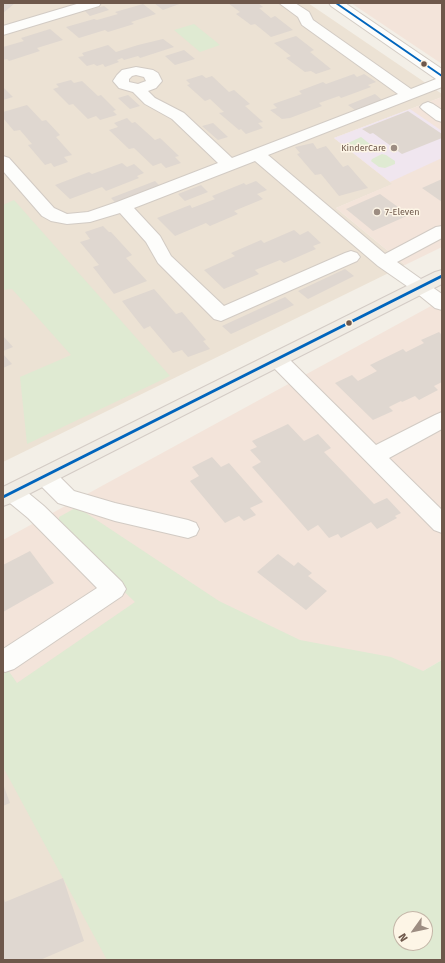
<!DOCTYPE html>
<style>
body{margin:0}
#map{position:relative;width:445px;height:963px;overflow:hidden;background:#f3efe7;font-family:"Fira Sans",sans-serif}
canvas{display:block}
.frame{position:absolute;inset:0;border:4px solid #6e584b;pointer-events:none}
.north{position:absolute;left:393px;top:911px;width:40px;height:40px;box-sizing:border-box;background:#fdf5e6;border:1px solid #c4b6a8;border-radius:50%;rotate:237deg;font-size:11px;font-weight:700;line-height:16px;text-align:center;color:#6e584b}
.north::after{content:'';display:block;margin:auto;width:14px;height:18px;background:#9d8d82;clip-path:polygon(50% 0,100% 100%,50% 72%,0 100%)}
</style>
<div id="map">
<canvas width="445" height="963"></canvas>
<div class="frame"></div>
<div class="north">N</div>
</div>
<script>
const context = document.querySelector('canvas').getContext('2d');
context.lineJoin = 'round';
function fillPath(path, color) { context.fillStyle = color; context.fill(path, 'evenodd'); }
const toPath = rows => new Path2D(rows.map(r => 'M' + r).join(''));
function stroke(path, color, width, dash) { context.strokeStyle = color; context.lineWidth = width; context.lineCap = dash ? 'butt' : 'round'; context.setLineDash(dash || []); context.stroke(path); }
function write(font, color, halo, rows, align = 'center') {
  context.font = font + ' "Fira Sans",sans-serif'; context.lineWidth = 3; context.setLineDash([]); context.textBaseline = 'middle'; context.strokeStyle = halo; context.fillStyle = color; for (const [text, x, y, turn = 0] of rows) {
    context.save(); context.translate(x, y); context.rotate((+turn || 0) * Math.PI / 180); context.textAlign = isNaN(turn) ? turn : align; if (halo) context.strokeText(text, 0, 0); context.fillText(text, 0, 0); context.restore();
  }
}
const residential = toPath([
 [3,3,308,3,442,94,442,97,334,138,393,184,336,208,405,265,3,462],
 [3,725,145,960,3,960]
]);
const commercial = toPath([
 [351,3,442,3,442,64],
 [442,97,442,247,405,265,336,208,392,184,334,138],
 [442,300,442,660,90,869,3,725,3,540]
]);
const education = toPath([
 [410,109,442,131,442,158,390,182,334,138]
]);
const green = toPath([
 [194,24,220,45,200,52,174,30],
 [361,137,371,145,358,150,348,143],
 [382,154,386,155,395,161,395,164,385,168,379,167,371,161,372,159],
 [14,200,170,376,27,444,20,377,71,355,12,289,3,290,3,205],
 [77,507,219,601,300,640,391,657,423,671,442,660,442,960,107,960,3,767,3,663,17,683,135,602,59,529,59,517],
 [401,919,425,919,425,943,401,943]
]);
const building = toPath([
 [3,3,15,3,3,13],
 [154,3,182,3,163,10],
 [228,3,258,3,263,7,259,8,271,18,275,16,293,30,271,37,255,24,251,25,236,14,240,12],
 [143,4,156,14,131,22,134,24,108,32,105,30,79,38,66,27,94,19,97,20,118,14,115,12],
 [104,6,109,10,90,16,85,11],
 [50,29,63,40,37,48,40,51,9,61,7,59,3,60,3,47,24,41,21,38],
 [296,36,314,50,310,52,331,69,316,74,311,71,305,72,286,58,291,56,274,43],
 [163,39,174,47,140,58,138,56,124,60,122,58,117,60,119,62,105,67,103,64,97,66,94,64,87,66,78,57,84,56,82,53,108,45,116,52,138,45],
 [184,50,195,59,175,65,165,56],
 [354,74,357,77,364,74,376,82,368,85,371,87,341,98,339,96,319,103,322,106,290,118,282,119,270,110,277,108,273,104,302,94,299,91,323,82,326,84],
 [202,75,206,78,212,76,229,92,234,90,250,104,245,106,263,122,258,123,263,128,246,134,241,129,239,130,219,113,224,112,210,99,205,101,187,85,190,84,186,80],
 [71,80,74,83,82,81,98,96,101,95,116,110,113,111,117,115,100,120,96,116,88,119,73,104,69,105,53,89,59,87,56,84],
 [3,87,13,97,3,100],
 [375,94,382,100,355,110,348,105],
 [128,95,140,106,130,109,118,98],
 [27,105,42,121,46,120,60,135,56,137,72,155,64,157,68,162,54,167,51,163,45,165,28,145,32,144,20,130,14,131,3,118,3,112],
 [408,111,442,134,442,138,402,154,373,133,370,134,362,129],
 [127,118,132,123,135,122,155,140,160,138,179,156,175,157,181,163,166,168,161,163,153,166,134,148,129,149,109,130,118,127,114,123],
 [213,123,228,137,218,140,202,126],
 [313,143,317,149,326,146,343,167,348,165,368,188,339,196,321,174,315,175,297,154,300,153,295,147],
 [122,163,127,167,134,164,144,173,137,176,139,178,106,191,102,187,70,199,55,185,89,172,92,174],
 [442,179,442,202,422,188],
 [155,181,162,188,118,205,111,198],
 [256,181,267,190,257,194,263,199,234,211,238,214,210,226,206,223,175,236,157,218,190,205,192,208,215,199,212,196,244,183,246,185],
 [201,185,208,192,185,201,178,194],
 [380,194,409,215,373,231,346,209],
 [103,226,109,232,111,232,132,255,126,258,147,281,114,294,93,267,99,265,80,242,90,239,85,232],
 [294,230,300,235,308,231,321,243,313,246,316,249,284,263,280,260,255,270,259,274,224,289,204,270,235,256,231,253,261,240,264,243],
 [345,269,354,276,308,299,298,291],
 [154,289,176,314,182,312,206,340,203,341,210,349,188,357,182,350,173,353,150,326,144,329,122,301],
 [285,297,294,305,231,334,222,326],
 [439,332,442,335,442,382,434,386,438,390,419,400,415,396,402,402,401,401,389,407,393,411,373,420,335,383,352,375,358,381,377,371,370,365,403,349,406,352,424,343,421,340],
 [3,336,13,347,3,351],
 [3,354,12,364,3,368],
 [288,424,304,441,318,434,331,448,324,452,374,504,387,498,401,513,395,516,397,518,377,529,371,522,341,538,338,534,329,538,318,525,308,531,252,467,261,462,250,450,257,447,252,441],
 [212,457,221,467,229,463,263,502,250,508,256,515,244,521,239,516,225,523,190,481,199,476,192,467],
 [30,551,54,583,3,612,3,565],
 [278,554,294,566,298,562,312,573,308,576,327,591,306,610,257,572],
 [3,784,10,803,3,806],
 [63,878,84,941,40,960,3,960,3,896,5,902]
]);
const minor = toPath([
 [80,3,101,3,99,6,3,35,3,26,80,3],
 [279,3,295,3,309,12,313,20,411,89,436,79,331,6,329,3,345,3,442,69,442,87,268,155,385,254,436,227,442,226,442,238,397,262,442,294,442,310,435,308,414,291,378,266,255,161,134,208,160,236,171,256,224,306,345,253,351,251,357,253,360,257,357,261,221,321,214,319,158,263,146,242,120,213,90,222,67,224,51,221,42,216,3,171,3,156,9,158,54,208,67,214,88,212,117,202,218,163,172,119,145,104,133,92,119,88,113,81,117,75,122,70,136,67,153,70,158,73,162,81,156,88,148,91,155,98,184,113,232,158,398,94,302,25,298,17,279,3],
 [136,75,144,77,146,81,138,84,129,82,129,79,132,76,136,75],
 [428,102,433,104,442,110,442,122,436,120,423,110,420,107,423,104,428,102],
 [277,352,284,354,376,445,435,415,442,412,442,429,389,458,442,510,442,533,434,530,270,364,267,359,270,354,277,352],
 [45,468,53,470,74,491,115,503,188,520,196,523,199,529,196,535,188,538,115,521,58,503,37,482,34,476,37,470,45,468],
 [13,484,21,487,44,506,122,582,126,589,122,596,14,669,5,672,3,671,3,649,97,588,28,518,5,499,3,491,5,487,13,484]
]);
const major = toPath([
 [442,270,442,284,11,503,3,506,3,487,435,272,442,270]
]);
const bus1Far1 = toPath([
 [336,3,442,76]
]);
const bus1 = toPath([
 [3,497,442,276]
]);
const markers = [
 [424,64,3.5,"#6e584b"],
 [394,148,4,"#9d8d82"],
 [377,212,4,"#9d8d82"],
 [349,323,3.5,"#6e584b"]
];
const farPoinames = [
 ["KinderCare",386,148],
 ["7-Eleven",385,212,"left"]
];
fillPath(residential, '#ece2d4');
fillPath(commercial, '#f3e4da');
fillPath(education, '#f0e6ef');
fillPath(green, '#dfead2');
fillPath(building, '#dfd7d0');
stroke(minor, '#d2cbc4', 2);
stroke(major, '#d3cbc5', 2);
fillPath(minor, '#fdfdfb');
fillPath(major, '#f0ece4');
stroke(bus1Far1, '#0065bd', 2);
stroke(bus1, '#0065bd', 3);
for (const [x, y, r, color] of markers) { const dot = new Path2D(); dot.arc(x, y, r, 0, 2 * Math.PI); context.fillStyle = color; context.fill(dot); stroke(dot, '#fdf5e6', 1.5); }
write('9px', '#6e584b', '#fdf5e6', farPoinames, 'right');
</script>
